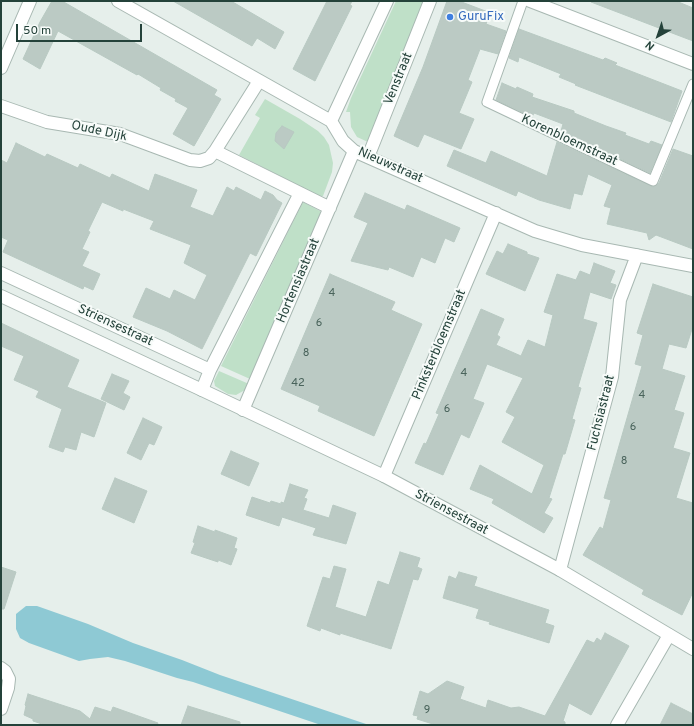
<!DOCTYPE html>
<style>
body{margin:0}
#map{position:relative;width:694px;height:726px;overflow:hidden;background:#e6efeb;font-family:Overpass,sans-serif}
canvas{display:block}
.frame{position:absolute;inset:0;border:2px solid #24423a;pointer-events:none}
.north{position:absolute;left:638px;top:16px;width:40px;height:40px;-webkit-text-stroke:3px #f7fbf9;paint-order:stroke;rotate:220deg;font-size:11px;font-weight:700;line-height:16px;text-align:center;color:#24423a}
.north::after{content:'';display:block;margin:auto;width:14px;height:18px;background:#24423a;clip-path:polygon(50% 0,100% 100%,50% 72%,0 100%)}
.scale{position:absolute;left:16px;top:24px;width:126px;height:18px;box-sizing:border-box;border:2px solid #24423a;border-top:0;padding-left:5px;font-size:12px;line-height:14px;white-space:nowrap;color:#24423a;-webkit-text-stroke:3px #f7fbf9;paint-order:stroke}
</style>
<div id="map">
<canvas width="694" height="726"></canvas>
<div class="frame"></div>
<div class="north">N</div>
<div class="scale">50 m</div>
</div>
<script>
const context = document.querySelector('canvas').getContext('2d');
context.lineJoin = 'round';
function fillPath(path, color) { context.fillStyle = color; context.fill(path, 'evenodd'); }
const toPath = rows => new Path2D(rows.map(r => 'M' + r).join(''));
function stroke(path, color, width, dash) { context.strokeStyle = color; context.lineWidth = width; context.lineCap = dash ? 'butt' : 'round'; context.setLineDash(dash || []); context.stroke(path); }
function write(font, color, halo, rows, align = 'center') {
  context.font = font + ' Overpass,sans-serif'; context.lineWidth = 4; context.setLineDash([]); context.textBaseline = 'middle'; context.strokeStyle = halo; context.fillStyle = color; for (const [text, x, y, turn = 0] of rows) {
    context.save(); context.translate(x, y); context.rotate((+turn || 0) * Math.PI / 180); context.textAlign = isNaN(turn) ? turn : align; if (halo) context.strokeText(text, 0, 0); context.fillText(text, 0, 0); context.restore();
  }
}
const green = toPath([
 [396,1,425,1,368,142,357,137,351,127,350,112,346,112,351,98],
 [265,99,300,119,318,131,324,137,329,145,333,163,332,172,323,196,319,196,239,155,260,118,255,115],
 [303,202,320,211,321,213,250,379,221,366],
 [219,371,249,384,245,390,236,395,228,394,215,386,214,381]
]);
const water = toPath([
 [26,606,37,606,88,624,133,643,182,660,220,675,369,725,321,725,193,682,177,678,125,661,108,657,90,659,79,661,29,643,20,638,16,629,16,614]
]);
const building = toPath([
 [52,1,62,1,217,90,214,95,221,99,194,146,173,134,188,108,175,101,176,99,160,90,161,88,138,74,137,75,58,31,40,69,23,59,40,22,52,1],
 [173,1,231,1,284,32,275,49,257,38,252,46,173,1],
 [327,1,352,1,350,5,352,6,315,81,293,69,327,1],
 [447,1,459,1,488,12,487,15,489,16,486,24,506,31,498,54,480,49,468,80,472,82,459,113,474,119,461,149,424,134,418,147,394,136,423,67,447,1],
 [591,1,676,1,693,8,693,41,591,2,591,1],
 [519,29,603,60,605,58,617,63,615,65,682,91,671,122,575,85,576,84,559,77,561,74,519,57,518,62,509,58,519,29],
 [502,83,516,89,517,87,533,94,532,97,574,111,574,113,606,126,626,133,625,135,649,144,651,141,662,145,650,173,561,131,563,124,534,113,532,117,496,100,502,83],
 [282,126,294,132,284,149,275,141,276,133,282,126],
 [557,142,653,187,659,183,673,149,693,156,693,249,656,235,649,240,647,233,607,224,611,208,604,206,612,185,588,174,582,195,574,193,570,209,539,200,518,191,516,196,447,166,454,150,486,163,491,151,547,176,557,142],
 [16,143,45,157,47,154,78,168,80,164,110,178,112,174,149,191,155,174,166,178,197,190,190,207,213,216,227,187,234,191,236,187,261,200,265,191,273,195,277,200,282,203,256,256,250,253,202,349,167,331,133,317,146,288,170,299,174,290,195,300,207,275,184,263,191,245,150,229,154,221,123,209,123,211,102,202,88,231,90,232,82,249,89,252,82,266,100,274,93,290,84,286,83,289,3,252,8,240,1,237,1,160,7,163,16,143],
 [365,193,405,210,407,205,460,228,454,242,445,238,435,263,421,257,413,277,389,267,388,270,351,261,368,223,354,217,365,193],
 [508,244,527,252,527,254,539,258,525,291,486,274,497,251,503,254,508,244],
 [594,263,615,271,610,283,616,285,611,299,590,292,583,319,597,323,578,387,581,388,572,419,575,420,565,454,563,454,549,498,552,499,544,513,553,518,544,533,492,503,494,499,470,489,480,465,532,494,544,465,502,442,515,417,506,412,523,378,487,364,473,399,484,403,469,438,461,434,443,475,415,463,424,443,426,444,439,414,436,413,481,309,504,319,497,335,500,337,496,345,521,356,528,340,545,347,553,315,544,312,557,274,576,280,580,271,590,275,594,263],
 [330,274,395,302,391,310,422,324,374,436,318,411,320,406,281,389,330,274],
 [653,284,693,297,693,326,686,348,669,344,662,369,685,376,674,410,684,413,673,448,690,453,676,498,693,503,693,592,682,615,642,594,644,590,583,555,600,527,603,529,611,500,604,498,642,366,635,364,643,335,637,333,653,284],
 [1,323,79,360,67,387,106,403,94,437,81,432,76,450,65,447,63,452,49,447,62,409,36,397,39,391,14,380,24,356,1,346,1,323],
 [112,374,129,381,123,393,130,397,124,410,101,399,112,374],
 [143,418,162,427,154,445,149,443,141,460,127,453,143,418],
 [231,451,259,463,249,486,221,474,231,451],
 [115,478,147,491,134,523,102,509,115,478],
 [290,484,308,490,304,498,307,499,303,510,329,518,333,505,356,513,346,544,313,535,316,528,282,517,279,526,246,515,252,497,270,503,271,501,281,504,281,502,284,503,290,484],
 [198,526,215,532,215,530,237,538,234,548,237,549,231,565,218,560,218,562,191,553,195,543,193,542,198,526],
 [400,552,420,558,417,567,422,569,418,580,413,579,391,649,340,633,340,635,321,628,320,631,307,626,323,577,330,579,334,566,346,569,335,607,366,617,378,581,389,585,400,552],
 [1,567,16,572,4,609,1,609,1,567],
 [459,572,477,577,474,586,549,610,545,623,554,626,549,643,489,624,490,622,476,618,479,609,443,598,449,576,456,579,459,572],
 [605,633,629,646,591,715,569,703,563,721,565,722,565,725,436,725,417,719,418,716,413,715,420,691,428,694,447,681,464,687,460,699,486,708,488,700,511,708,519,707,545,716,587,640,594,643,597,638,601,641,605,633],
 [28,694,80,711,90,719,95,707,111,712,113,707,158,723,157,725,45,725,33,721,33,719,24,715,26,706,25,705,28,694],
 [671,703,693,714,693,725,660,725,671,703],
 [188,706,240,722,240,725,181,725,188,706]
]);
const service = toPath([
 [523,1,487,102,653,181,693,84]
]);
const minor = toPath([
 [118,1,331,121,343,141,354,151,535,231,582,245,693,266],
 [530,1,693,64],
 [1,68,30,1],
 [1,106,47,122,120,134,190,160,200,161,209,158,215,151,259,81],
 [331,121,387,1],
 [215,151,330,208],
 [368,157,430,1],
 [1,273,210,370,202,390],
 [210,370,300,193],
 [243,410,354,151],
 [384,476,496,213],
 [560,570,612,377,620,300,637,255],
 [1,668,5,671,9,679,8,688,1,709],
 [617,725,669,635]
]);
const tertiary = toPath([
 [1,296,202,390,384,476,560,570,693,649]
]);
const markers = [
 [450,17,4,"#3f7fe0"]
];
const numberNames = [
 ["4",332,294],
 ["6",319,324],
 ["8",306,354],
 ["4",464,374],
 ["42",298,384],
 ["4",642,396],
 ["6",447,410],
 ["6",633,428],
 ["8",624,462],
 ["9",427,711]
];
const shopNames = [
 ["GuruFix",458,17]
];
const streetNames = [
 ["Venstraat",399,79,-68],
 ["Oude Dijk",99,132,12],
 ["Korenbloemstraat",569,141,25],
 ["Nieuwstraat",390,166,24],
 ["Hortensiastraat",299,281,-67],
 ["Striensestraat",115,326,25],
 ["Pinksterbloemstraat",440,345,-67],
 ["Fuchsiastraat",602,413,-76],
 ["Striensestraat",451,513,28]
];
fillPath(green, '#bfe0c8');
fillPath(water, '#8ec9d4');
fillPath(building, '#bbcac4');
stroke(building, '#b8c9c2', 1);
stroke(service, '#a8b8b2', 11);
stroke(minor, '#a8b8b2', 14);
stroke(tertiary, '#a8b8b2', 14);
stroke(service, '#fff', 9);
stroke(minor, '#fff', 12);
stroke(tertiary, '#fff', 12);
for (const [x, y, r, color] of markers) { const dot = new Path2D(); dot.arc(x, y, r, 0, 2 * Math.PI); context.fillStyle = color; context.fill(dot); stroke(dot, '#f7fbf9', 1.5); }
write('11px', '#4a645c', null, numberNames);
write('13px', '#366cbe', '#f7fbf9', shopNames, 'left');
write('13px', '#24423a', '#f7fbf9', streetNames);
</script>
